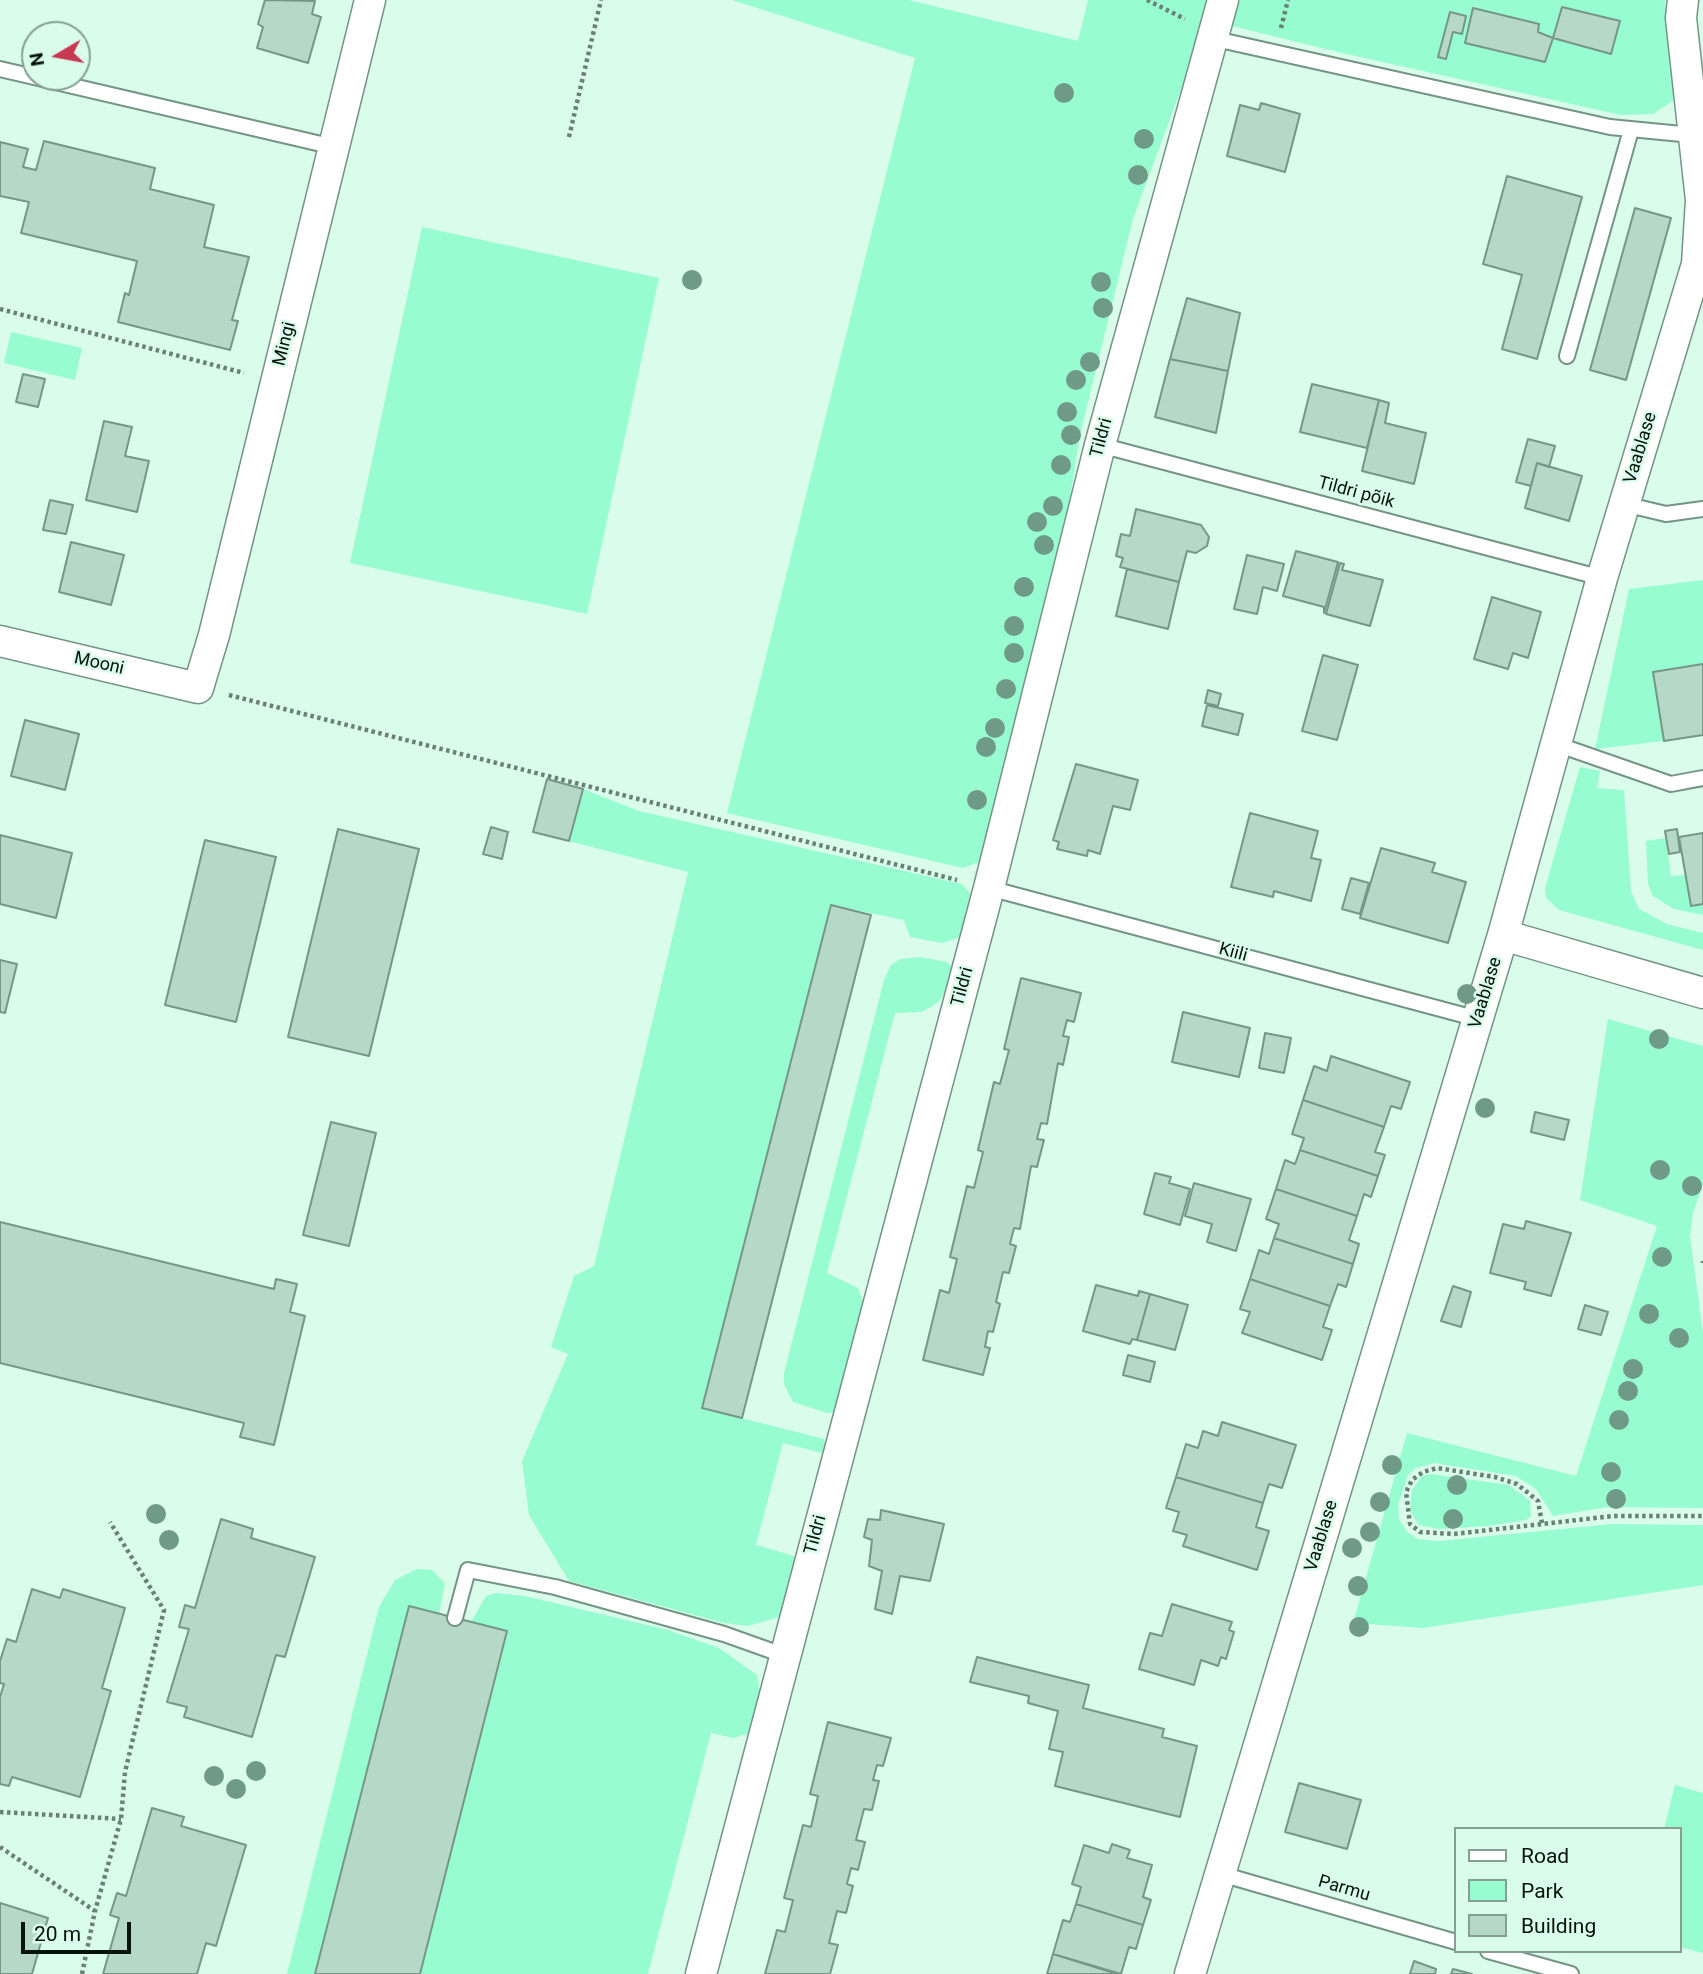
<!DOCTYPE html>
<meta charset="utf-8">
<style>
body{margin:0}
#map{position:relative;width:1703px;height:1974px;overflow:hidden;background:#dafceb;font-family:Roboto,sans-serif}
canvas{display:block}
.legend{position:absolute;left:1454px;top:1827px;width:228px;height:126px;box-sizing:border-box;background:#dafceb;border:2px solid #869f92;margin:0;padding:9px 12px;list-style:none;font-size:21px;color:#07130d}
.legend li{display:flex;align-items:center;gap:14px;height:35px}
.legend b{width:35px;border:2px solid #869f92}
.north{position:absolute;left:21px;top:21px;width:70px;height:70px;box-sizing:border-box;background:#dafceb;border:2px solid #869f92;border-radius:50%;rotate:260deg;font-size:19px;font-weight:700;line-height:28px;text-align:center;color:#07130d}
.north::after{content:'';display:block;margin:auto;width:24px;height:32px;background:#c83851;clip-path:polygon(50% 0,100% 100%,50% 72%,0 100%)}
.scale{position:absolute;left:21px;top:1922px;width:110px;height:32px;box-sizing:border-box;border:4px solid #07130d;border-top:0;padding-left:9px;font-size:21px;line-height:24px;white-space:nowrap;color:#07130d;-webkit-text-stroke:5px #dafceb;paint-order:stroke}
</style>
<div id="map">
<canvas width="1703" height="1974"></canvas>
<ul class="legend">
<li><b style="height:9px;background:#fff"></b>Road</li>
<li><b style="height:19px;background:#97fcd0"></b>Park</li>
<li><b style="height:19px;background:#b6d8c7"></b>Building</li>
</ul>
<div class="north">N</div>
<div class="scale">20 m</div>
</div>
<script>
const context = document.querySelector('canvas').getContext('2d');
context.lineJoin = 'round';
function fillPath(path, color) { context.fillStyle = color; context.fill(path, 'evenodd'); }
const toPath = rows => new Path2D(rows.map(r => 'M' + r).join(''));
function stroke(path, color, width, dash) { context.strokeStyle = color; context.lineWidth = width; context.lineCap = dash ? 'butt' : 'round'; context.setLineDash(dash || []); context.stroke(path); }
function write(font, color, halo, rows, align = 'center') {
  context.font = font + ' Roboto,sans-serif'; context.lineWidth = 5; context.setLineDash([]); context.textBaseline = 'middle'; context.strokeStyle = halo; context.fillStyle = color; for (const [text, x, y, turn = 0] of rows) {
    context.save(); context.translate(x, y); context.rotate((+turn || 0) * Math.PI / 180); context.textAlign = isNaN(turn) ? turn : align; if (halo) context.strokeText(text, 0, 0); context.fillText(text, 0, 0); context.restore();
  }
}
const green = toPath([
 [732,0,909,0,1078,41,1088,0,1214,0,1133,219,1080,435,1067,516,982,861,963,868,727,813,915,58],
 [1240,0,1665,0,1668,47,1675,83,1673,101,1653,114,1621,115,1342,53,1232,26],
 [422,227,659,278,587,614,350,563],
 [11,332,82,348,75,380,4,363],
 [1703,580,1703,664,1653,673,1664,741,1595,749,1629,589],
 [1580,767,1600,771,1597,788,1624,790,1631,891,1639,909,1667,924,1703,933,1703,950,1559,910,1546,898,1545,888],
 [583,789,639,811,962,884,971,894,961,937,942,943,910,937,904,920,831,905,702,1408,824,1439,826,1448,822,1453,783,1443,756,1545,794,1556,797,1563,783,1616,747,1626,724,1623,569,1581,529,1515,522,1461,568,1354,551,1347,574,1276,594,1266,688,872,569,841],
 [1666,838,1671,876,1686,875,1691,905,1703,904,1703,915,1674,909,1653,896,1648,884,1646,841],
 [920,957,947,962,951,966,949,984,940,1000,931,1007,921,1012,895,1013,827,1273,858,1288,864,1304,836,1412,827,1413,793,1402,784,1384,784,1373,884,980,891,965,900,959],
 [1608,1019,1703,1046,1703,1184,1693,1213,1690,1236,1703,1333,1703,1508,1608,1507,1553,1516,1536,1489,1516,1476,1434,1463,1416,1468,1408,1475,1398,1505,1399,1519,1407,1532,1418,1539,1439,1541,1612,1524,1703,1525,1703,1585,1423,1628,1353,1623,1407,1433,1576,1476,1657,1226,1580,1200],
 [1431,1474,1509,1485,1530,1501,1531,1516,1526,1520,1488,1526,1439,1529,1418,1525,1410,1510,1412,1490,1422,1476],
 [417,1569,432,1570,445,1583,439,1614,471,1622,486,1596,496,1593,525,1596,668,1630,719,1648,757,1675,760,1694,750,1733,733,1738,711,1733,648,1974,287,1974,379,1607,395,1580],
 [1675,1785,1703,1793,1703,1953,1680,1947,1680,1829,1664,1829]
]);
const building = toPath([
 [265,0,315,1,312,14,321,17,308,63,257,48,263,27,258,24,265,0],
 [1562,7,1620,21,1611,54,1553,38,1562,7],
 [1473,8,1539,24,1538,32,1553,38,1545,62,1465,43,1473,8],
 [1450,12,1466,16,1462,34,1453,32,1446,59,1438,57,1450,12],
 [1261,103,1300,114,1285,172,1227,156,1240,105,1259,110,1261,103],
 [44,141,155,168,150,189,214,205,204,247,249,257,232,320,238,321,230,350,118,322,125,293,129,295,137,261,21,233,29,202,0,196,0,142,28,149,23,167,36,170,44,141],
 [1507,176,1582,197,1537,359,1502,349,1522,275,1483,264,1507,176],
 [1635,208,1671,218,1626,380,1590,370,1635,208],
 [1187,298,1240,313,1228,371,1170,359,1187,298],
 [1170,359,1228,371,1216,433,1155,417,1170,359],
 [23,374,45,379,38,407,16,402,23,374],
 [1312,384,1379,400,1367,448,1300,432,1312,384],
 [1379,400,1389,403,1385,423,1426,433,1414,484,1362,471,1379,400],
 [104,421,132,427,125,456,149,461,137,512,86,500,104,421],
 [1528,439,1555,446,1549,467,1537,463,1531,486,1516,482,1528,439],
 [1537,463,1582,476,1569,521,1525,508,1537,463],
 [50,500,73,505,66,534,43,530,50,500],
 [1136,509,1201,525,1209,537,1207,546,1196,553,1187,551,1179,582,1120,567,1123,558,1116,556,1121,534,1130,536,1136,509],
 [71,542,124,555,111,605,59,592,71,542],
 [1296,551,1338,562,1324,613,1324,607,1283,596,1296,551],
 [1247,555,1284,564,1277,591,1263,587,1257,614,1234,609,1247,555],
 [1340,563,1344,564,1342,570,1383,580,1370,626,1326,614,1340,563],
 [1127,569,1179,582,1168,629,1116,616,1127,569],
 [1492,597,1541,612,1528,658,1513,653,1508,669,1474,659,1492,597],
 [1323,655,1358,665,1337,740,1302,731,1323,655],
 [1703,664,1703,735,1664,741,1653,672,1703,664],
 [1208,690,1221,694,1218,706,1205,703,1208,690],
 [1207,705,1243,714,1238,735,1202,726,1207,705],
 [25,720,79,734,65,790,11,776,25,720],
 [1076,764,1138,780,1130,810,1113,806,1100,854,1088,850,1087,856,1057,849,1059,842,1053,840,1076,764],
 [547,779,583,789,569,841,533,832,547,779],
 [1250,813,1318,831,1311,858,1321,860,1311,901,1274,891,1273,897,1231,887,1250,813],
 [491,827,508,832,502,859,483,854,491,827],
 [338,829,419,849,369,1056,288,1037,338,829],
 [1677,829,1680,852,1669,854,1665,831,1677,829],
 [1703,833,1703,904,1691,906,1679,837,1703,833],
 [0,835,72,853,56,918,0,904,0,835],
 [205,840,276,857,236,1022,165,1005,205,840],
 [1381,848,1435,863,1432,872,1466,882,1448,943,1360,918,1381,848],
 [1351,878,1369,883,1360,914,1342,909,1351,878],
 [831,905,871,915,742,1418,702,1408,831,905],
 [0,960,17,964,5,1013,0,1012,0,960],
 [1021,978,1081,993,1074,1022,1067,1020,1063,1036,1069,1037,1063,1065,1058,1063,1047,1124,1041,1123,1037,1139,1044,1140,1037,1167,1031,1166,1020,1229,1014,1228,1010,1244,1016,1246,1009,1273,1003,1272,996,1302,1000,1304,993,1332,988,1331,985,1347,990,1348,983,1375,923,1360,940,1290,949,1293,957,1259,950,1257,967,1186,974,1188,983,1152,978,1150,994,1082,1000,1084,1009,1050,1004,1049,1021,978],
 [1183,1012,1250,1028,1239,1077,1172,1062,1183,1012],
 [1265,1033,1291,1038,1284,1073,1259,1068,1265,1033],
 [1331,1056,1410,1082,1401,1109,1391,1106,1384,1127,1303,1100,1314,1066,1327,1071,1331,1056],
 [1303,1100,1384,1127,1375,1152,1385,1155,1378,1176,1300,1150,1304,1138,1292,1134,1303,1100],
 [1535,1112,1569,1120,1564,1140,1531,1132,1535,1112],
 [331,1122,376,1133,349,1246,303,1235,331,1122],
 [1300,1150,1378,1176,1371,1197,1364,1194,1357,1216,1276,1189,1285,1160,1295,1164,1300,1150],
 [1155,1173,1171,1177,1169,1183,1190,1189,1180,1225,1144,1214,1155,1173],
 [1194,1183,1251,1199,1236,1251,1207,1242,1212,1224,1185,1216,1194,1183],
 [1276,1189,1357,1216,1349,1240,1359,1244,1353,1264,1274,1238,1279,1224,1266,1219,1276,1189],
 [1526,1221,1571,1233,1551,1296,1524,1289,1526,1282,1490,1273,1503,1224,1524,1229,1526,1221],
 [0,1222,274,1289,276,1279,297,1284,290,1312,305,1316,274,1445,240,1437,244,1423,0,1363,0,1222],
 [1274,1238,1353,1264,1346,1287,1338,1284,1330,1306,1250,1279,1259,1250,1269,1254,1274,1238],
 [1250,1279,1330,1306,1323,1327,1332,1330,1322,1360,1242,1333,1250,1312,1240,1309,1250,1279],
 [1096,1285,1138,1296,1139,1291,1150,1294,1137,1340,1132,1339,1130,1344,1083,1331,1096,1285],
 [1453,1286,1471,1292,1461,1327,1441,1321,1453,1286],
 [1150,1294,1188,1305,1175,1350,1137,1340,1150,1294],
 [1585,1305,1608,1312,1601,1335,1578,1329,1585,1305],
 [1128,1355,1155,1362,1150,1382,1123,1375,1128,1355],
 [1222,1422,1296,1445,1282,1488,1269,1484,1263,1503,1176,1477,1186,1444,1198,1448,1203,1431,1218,1436,1222,1422],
 [1176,1477,1263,1503,1256,1527,1269,1531,1257,1570,1183,1546,1187,1535,1173,1531,1179,1512,1166,1508,1176,1477],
 [881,1510,944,1524,930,1581,900,1576,892,1614,875,1609,882,1571,869,1566,872,1540,864,1537,868,1519,880,1520,881,1510],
 [221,1519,253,1529,251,1538,315,1557,285,1657,276,1655,252,1737,184,1717,187,1707,167,1702,189,1629,179,1627,185,1605,195,1608,221,1519],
 [32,1589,60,1598,63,1589,125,1608,102,1688,111,1691,80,1797,12,1777,9,1786,0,1784,0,1697,4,1684,0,1683,0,1661,7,1639,16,1642,32,1589],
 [1172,1604,1232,1622,1229,1630,1234,1632,1226,1659,1221,1657,1218,1666,1201,1660,1194,1685,1139,1669,1150,1633,1162,1636,1172,1604],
 [409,1606,507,1631,420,1974,315,1974,409,1606],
 [977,1657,1089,1685,1083,1708,1164,1729,1162,1737,1197,1746,1180,1817,1055,1786,1063,1752,1049,1749,1058,1711,1028,1703,1029,1696,970,1682,977,1657],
 [828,1722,891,1738,883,1766,877,1765,873,1780,879,1781,872,1810,864,1809,856,1840,865,1842,858,1870,851,1868,847,1884,853,1886,846,1913,837,1911,829,1943,838,1945,830,1974,765,1974,777,1930,785,1932,793,1900,784,1898,803,1825,811,1827,818,1796,810,1794,828,1722],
 [1299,1783,1361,1800,1347,1849,1285,1832,1299,1783],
 [152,1808,184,1817,181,1826,246,1845,216,1946,206,1943,197,1974,103,1974,119,1918,110,1915,117,1893,126,1896,152,1808],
 [1112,1844,1130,1850,1127,1858,1152,1865,1143,1897,1151,1900,1143,1925,1076,1904,1081,1887,1072,1884,1084,1845,1109,1853,1112,1844],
 [0,1903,48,1918,32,1974,0,1974,0,1903],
 [1076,1904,1143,1925,1136,1949,1129,1947,1121,1974,1053,1954,1063,1920,1070,1922,1076,1904],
 [1053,1954,1117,1974,1047,1974,1053,1954],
 [1414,1961,1436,1969,1435,1974,1410,1974,1414,1961],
 [1453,1969,1472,1974,1451,1974,1453,1969]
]);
const path = toPath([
 [1147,0,1185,19],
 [1281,28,1288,0],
 [569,137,601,0],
 [0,309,244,373],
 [229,695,957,880],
 [1703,1261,1703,1263],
 [1542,1523,1538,1501,1517,1484,1495,1477,1437,1468,1423,1472,1412,1480,1406,1492,1410,1524,1420,1532,1454,1534,1613,1516,1703,1516],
 [0,1812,121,1819],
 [0,1847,95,1911],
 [82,1974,95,1911,121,1819,125,1772,164,1610,110,1522]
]);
const lane = toPath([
 [1211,38,1610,127,1692,135],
 [0,69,334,147],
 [1567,356,1631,130],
 [1100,445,1602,578],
 [1624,504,1666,514,1703,509],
 [1556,744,1671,784,1703,778],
 [989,888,1478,1019],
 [455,1618,468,1570,555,1587,724,1634,783,1655],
 [1221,1874,1456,1942],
 [1488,1951,1571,1974]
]);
const street = toPath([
 [0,641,198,688,214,635,370,0],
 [1503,935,1703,993],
 [701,1974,989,888,1100,445,1223,0],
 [1190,1974,1503,935,1602,578,1697,264,1701,200,1681,18,1683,0]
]);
const trees = [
 [1064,93],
 [1144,139],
 [1138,175],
 [692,280],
 [1101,282],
 [1103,308],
 [1090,362],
 [1076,380],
 [1067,412],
 [1071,435],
 [1061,465],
 [1053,506],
 [1037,522],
 [1044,545],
 [1024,587],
 [1014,626],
 [1014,653],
 [1006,689],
 [995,728],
 [986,747],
 [977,800],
 [1467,994],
 [1659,1039],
 [1485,1108],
 [1660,1170],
 [1692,1186],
 [1662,1257],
 [1649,1314],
 [1679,1338],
 [1633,1369],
 [1628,1391],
 [1619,1420],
 [1392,1465],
 [1611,1472],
 [1457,1485],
 [1616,1499],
 [1380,1502],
 [156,1514],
 [1453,1519],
 [1370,1532],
 [169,1540],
 [1352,1548],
 [1358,1586],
 [1359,1627],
 [256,1771],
 [214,1776],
 [236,1789]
];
const streetNames = [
 ["Mingi",285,344,-76],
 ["Tildri",1102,438,-75],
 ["Vaablase",1641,448,-73],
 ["Tildri põik",1356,493,15],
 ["Mooni",99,664,13],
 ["Kiili",1233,953,15],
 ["Tildri",963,987,-75],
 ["Vaablase",1486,993,-73],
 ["Tildri",816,1535,-75],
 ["Vaablase",1322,1536,-73],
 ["Parmu",1344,1889,16]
];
fillPath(green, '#97fcd0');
fillPath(building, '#b6d8c7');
stroke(building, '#769687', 2);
stroke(lane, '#749485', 18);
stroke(street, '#749485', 33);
stroke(path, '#6a8075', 4.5, [3.5, 3.5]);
stroke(lane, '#fff', 14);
stroke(street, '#fff', 30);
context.fillStyle = '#709a88';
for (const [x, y] of trees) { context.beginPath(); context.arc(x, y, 10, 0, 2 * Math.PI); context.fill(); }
write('18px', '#07130d', '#dafceb', streetNames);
</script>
